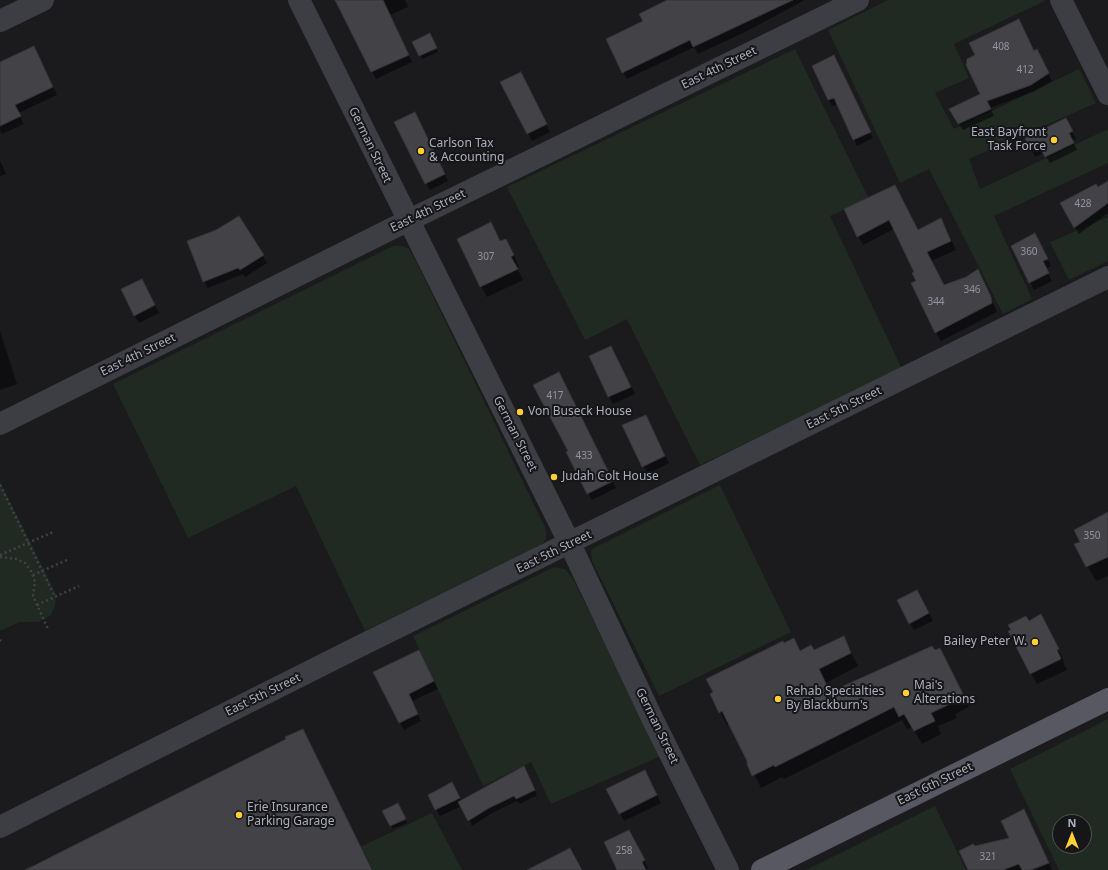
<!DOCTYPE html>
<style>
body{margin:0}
#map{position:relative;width:1108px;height:870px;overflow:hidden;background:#1b1a1d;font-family:"Noto Sans",sans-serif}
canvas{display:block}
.north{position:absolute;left:1052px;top:814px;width:40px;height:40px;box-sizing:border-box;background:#161518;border:1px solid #52535a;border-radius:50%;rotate:0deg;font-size:11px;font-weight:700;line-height:16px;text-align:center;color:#acb0bd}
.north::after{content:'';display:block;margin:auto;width:14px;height:18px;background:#fccf34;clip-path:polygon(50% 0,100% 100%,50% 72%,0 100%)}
</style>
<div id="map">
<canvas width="1108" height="870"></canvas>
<div class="north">N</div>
</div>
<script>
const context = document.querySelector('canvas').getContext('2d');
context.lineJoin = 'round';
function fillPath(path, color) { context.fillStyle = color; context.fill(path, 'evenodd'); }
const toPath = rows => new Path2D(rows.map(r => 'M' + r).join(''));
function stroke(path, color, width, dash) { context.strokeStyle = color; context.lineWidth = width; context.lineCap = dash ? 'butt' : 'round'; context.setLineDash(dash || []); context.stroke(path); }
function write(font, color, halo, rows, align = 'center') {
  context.font = font + ' "Noto Sans",sans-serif'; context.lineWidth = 4; context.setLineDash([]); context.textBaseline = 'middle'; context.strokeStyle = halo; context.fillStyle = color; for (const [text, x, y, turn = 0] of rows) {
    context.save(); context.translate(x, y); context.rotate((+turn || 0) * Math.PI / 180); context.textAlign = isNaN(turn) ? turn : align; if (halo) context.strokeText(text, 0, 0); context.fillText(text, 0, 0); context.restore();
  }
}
const green = toPath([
 [888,0,1044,0,1045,1,954,44,969,78,935,93,954,129,1079,69,1096,103,969,159,980,189,1108,129,1108,163,994,216,1032,299,1003,314,929,169,900,183,828,30],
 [795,49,869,199,830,216,902,369,700,465,627,319,585,340,507,187],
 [1108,217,1108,261,1069,280,1050,242],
 [393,246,403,246,409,249,417,263,545,527,546,533,546,539,542,544,365,631,296,486,188,538,113,384],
 [0,481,56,594,55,606,50,616,38,622,20,622,0,631],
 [720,485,791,632,659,696,592,561,591,552,592,549],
 [554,567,565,569,572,577,661,756,551,804,531,762,483,786,413,636],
 [1108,719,1108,870,1059,870,1010,769],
 [1060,822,1084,822,1084,846,1060,846],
 [935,806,966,870,806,870],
 [432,813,462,870,372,870,360,847]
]);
const shadow = toPath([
 [336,0,405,0,408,7,390,15,412,62,376,79],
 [670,0,805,0,747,31,698,54,694,47,627,79,623,72,644,21],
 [432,38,438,52,422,59,414,42],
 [1034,52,1040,57,1052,81,1035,91,990,108,994,116,963,130,950,109,981,95,965,61,976,56],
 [38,55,57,95,18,113,24,124,2,134,0,131,0,64],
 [837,63,873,138,857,146,838,104,832,106,813,67],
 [524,80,550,132,532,141,502,82],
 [415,113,448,181,430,190,426,183],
 [1069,126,1076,139,1072,140,1077,150,1050,163,1044,153,1035,157,1026,138],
 [0,160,6,174,0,176],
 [895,186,918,231,941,219,946,228,956,250,931,261,944,286,983,279,997,312,941,341,936,332,916,273,894,229,863,245,858,236],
 [1098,188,1108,193,1108,213,1079,234,1061,203],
 [491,224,501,242,512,251,519,267,517,268,523,280,487,297,481,286],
 [1039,242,1051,266,1046,269,1052,281,1034,290,1012,246],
 [263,256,267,263,245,277,243,274,208,288,204,281],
 [142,280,159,313,139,323,134,315],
 [0,331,17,384,0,390],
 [615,355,635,394,613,404,609,396],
 [561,379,616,488,592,500,567,453,569,452],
 [649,424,669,463,648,474,624,426],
 [1108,513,1108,576,1096,581,1075,545,1081,543,1075,531],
 [921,598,933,621,914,630,910,623],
 [1029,622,1047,627,1064,661,1063,661,1067,670,1037,684,1031,673],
 [844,638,858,666,826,683,830,693,947,663,969,707,955,714,957,718,938,726,941,734,922,744,912,727,907,729,902,720,784,779,782,777,761,788,730,724,727,725,720,712,783,644,793,639,801,652,813,652],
 [422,659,438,689,412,701,421,721,404,730,374,673],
 [302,730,373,870,36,870,33,865,49,857,50,859],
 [526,773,537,795,520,804,517,801,492,813,472,826,462,806,440,816,436,809,451,783,461,801],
 [649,778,661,803,624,821,608,790],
 [400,807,407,823,393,829,384,811],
 [1028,817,1052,870,969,870,974,848,1010,839],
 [633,838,648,868,646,870,619,870],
 [576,858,583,870,527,870,575,858]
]);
const building = toPath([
 [335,0,383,0,409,55,371,72,335,0],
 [667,0,793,0,693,47,690,40,622,73,606,39,643,21,639,14,667,0],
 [1019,19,1034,51,1037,49,1049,73,1031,85,987,101,991,109,958,124,949,109,980,94,966,65,967,59,975,55,969,43,1019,19],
 [430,33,437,48,419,56,412,42,430,33],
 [34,46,53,87,15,105,21,116,0,126,0,62,34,46],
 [834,55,871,132,853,140,834,98,828,100,812,66,834,55],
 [521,72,547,124,527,134,500,82,521,72],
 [415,112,445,174,425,184,394,122,415,112],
 [1066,118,1073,131,1069,133,1074,143,1045,157,1039,146,1030,150,1025,138,1066,118],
 [1108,181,1108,203,1074,228,1060,203,1096,184,1098,187,1108,181],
 [895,185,918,230,941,218,951,241,927,252,944,285,966,277,978,269,991,297,992,303,935,333,911,283,916,281,912,273,914,272,889,220,857,237,844,209,895,185],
 [239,216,264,255,240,270,238,268,203,282,187,241,216,230,239,216],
 [491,222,500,241,506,239,514,255,511,257,518,269,480,287,457,239,491,222],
 [1035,233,1048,259,1043,261,1049,273,1029,283,1011,246,1035,233],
 [142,279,155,305,134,316,121,289,142,279],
 [611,346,631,387,608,397,589,356,611,346],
 [559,372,613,481,587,494,566,452,568,451,533,385,559,372],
 [646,415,665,456,642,467,622,425,646,415],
 [1108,512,1108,557,1086,567,1074,544,1080,542,1074,530,1108,512],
 [917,590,929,613,909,624,897,600,917,590],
 [1041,614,1059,649,1057,650,1061,659,1030,674,1008,631,1011,630,1008,625,1026,616,1029,621,1041,614],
 [844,636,851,653,819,669,830,692,932,646,935,650,940,648,963,694,949,701,950,704,931,713,935,721,914,731,904,714,899,717,894,707,775,767,774,765,752,776,747,764,747,761,722,711,719,713,710,694,713,692,706,679,783,641,784,643,794,638,800,651,811,645,814,650,844,636],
 [419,650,434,681,409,694,418,714,399,723,373,672,419,650],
 [303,729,372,870,25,870,286,739,285,737,303,729],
 [524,766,535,790,516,799,514,796,489,808,468,821,458,802,524,766],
 [645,770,657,795,619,814,606,789,645,770],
 [452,782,460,798,435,810,428,795,452,782],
 [398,803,406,819,390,826,382,811,398,803],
 [1024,809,1049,863,1031,870,1022,870,1019,864,1003,870,968,870,959,851,973,844,975,846,1009,838,1001,821,1024,809],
 [629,830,645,860,642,862,646,870,617,870,604,842,629,830],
 [570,848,582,870,527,870,570,848]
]);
const path = toPath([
 [0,485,55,597],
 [0,555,53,532],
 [0,557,16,559,25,563,31,571,35,582,33,596,48,629],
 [33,575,67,560],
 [37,605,79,586],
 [0,640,1,641]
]);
const minor = toPath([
 [299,0,570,544,653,720,728,870],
 [1061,0,1108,94],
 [0,21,43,0],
 [0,424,389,230,858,0],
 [0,827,358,647,1108,277]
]);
const major = toPath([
 [762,870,1108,699]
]);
const markers = [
 [1054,140,4,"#fccf34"],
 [421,151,4,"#fccf34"],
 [520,412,4,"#fccf34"],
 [554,477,4,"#fccf34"],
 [1035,642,4,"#fccf34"],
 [906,693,4,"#fccf34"],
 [778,699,4,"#fccf34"],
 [239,815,4,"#fccf34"]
];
const numberNames = [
 ["408",1001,47],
 ["412",1025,70],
 ["428",1083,204],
 ["360",1029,252],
 ["307",486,257],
 ["346",972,290],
 ["344",936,302],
 ["417",555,396],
 ["433",584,456],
 ["350",1092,536],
 ["258",624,851],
 ["321",988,857]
];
const streetNames = [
 ["East 4th Street",719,68,-26],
 ["German Street",370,145,64],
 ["East 4th Street",428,211,-26],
 ["East 4th Street",138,355,-26],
 ["East 5th Street",844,408,-26],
 ["German Street",515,434,63],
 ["East 5th Street",554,552,-26],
 ["East 5th Street",263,695,-26],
 ["German Street",657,726,64],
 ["East 6th Street",935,784,-26]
];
const poiNames = [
 ["East Bayfront",1046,133,"right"],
 ["Task Force",1046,147,"right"],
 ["Carlson Tax",429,144],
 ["& Accounting",429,158],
 ["Von Buseck House",528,412],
 ["Judah Colt House",562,477],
 ["Bailey Peter W.",1027,642,"right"],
 ["Mai's",914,686],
 ["Alterations",914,700],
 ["Rehab Specialties",786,692],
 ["By Blackburn's",786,706],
 ["Erie Insurance",247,808],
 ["Parking Garage",247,822]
];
fillPath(green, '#202922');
fillPath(shadow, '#0007');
fillPath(building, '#424247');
stroke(building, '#353439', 1);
stroke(path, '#414249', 2.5, [2, 3]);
stroke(minor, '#3d3d44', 22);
stroke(major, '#575861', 22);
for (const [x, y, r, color] of markers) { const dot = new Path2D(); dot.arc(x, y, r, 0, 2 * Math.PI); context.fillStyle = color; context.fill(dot); stroke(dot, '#161518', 1.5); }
write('10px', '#9294a0', null, numberNames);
write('12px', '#acb0bd', '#161518', streetNames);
write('12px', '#acb0bd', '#161518', poiNames, 'left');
</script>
